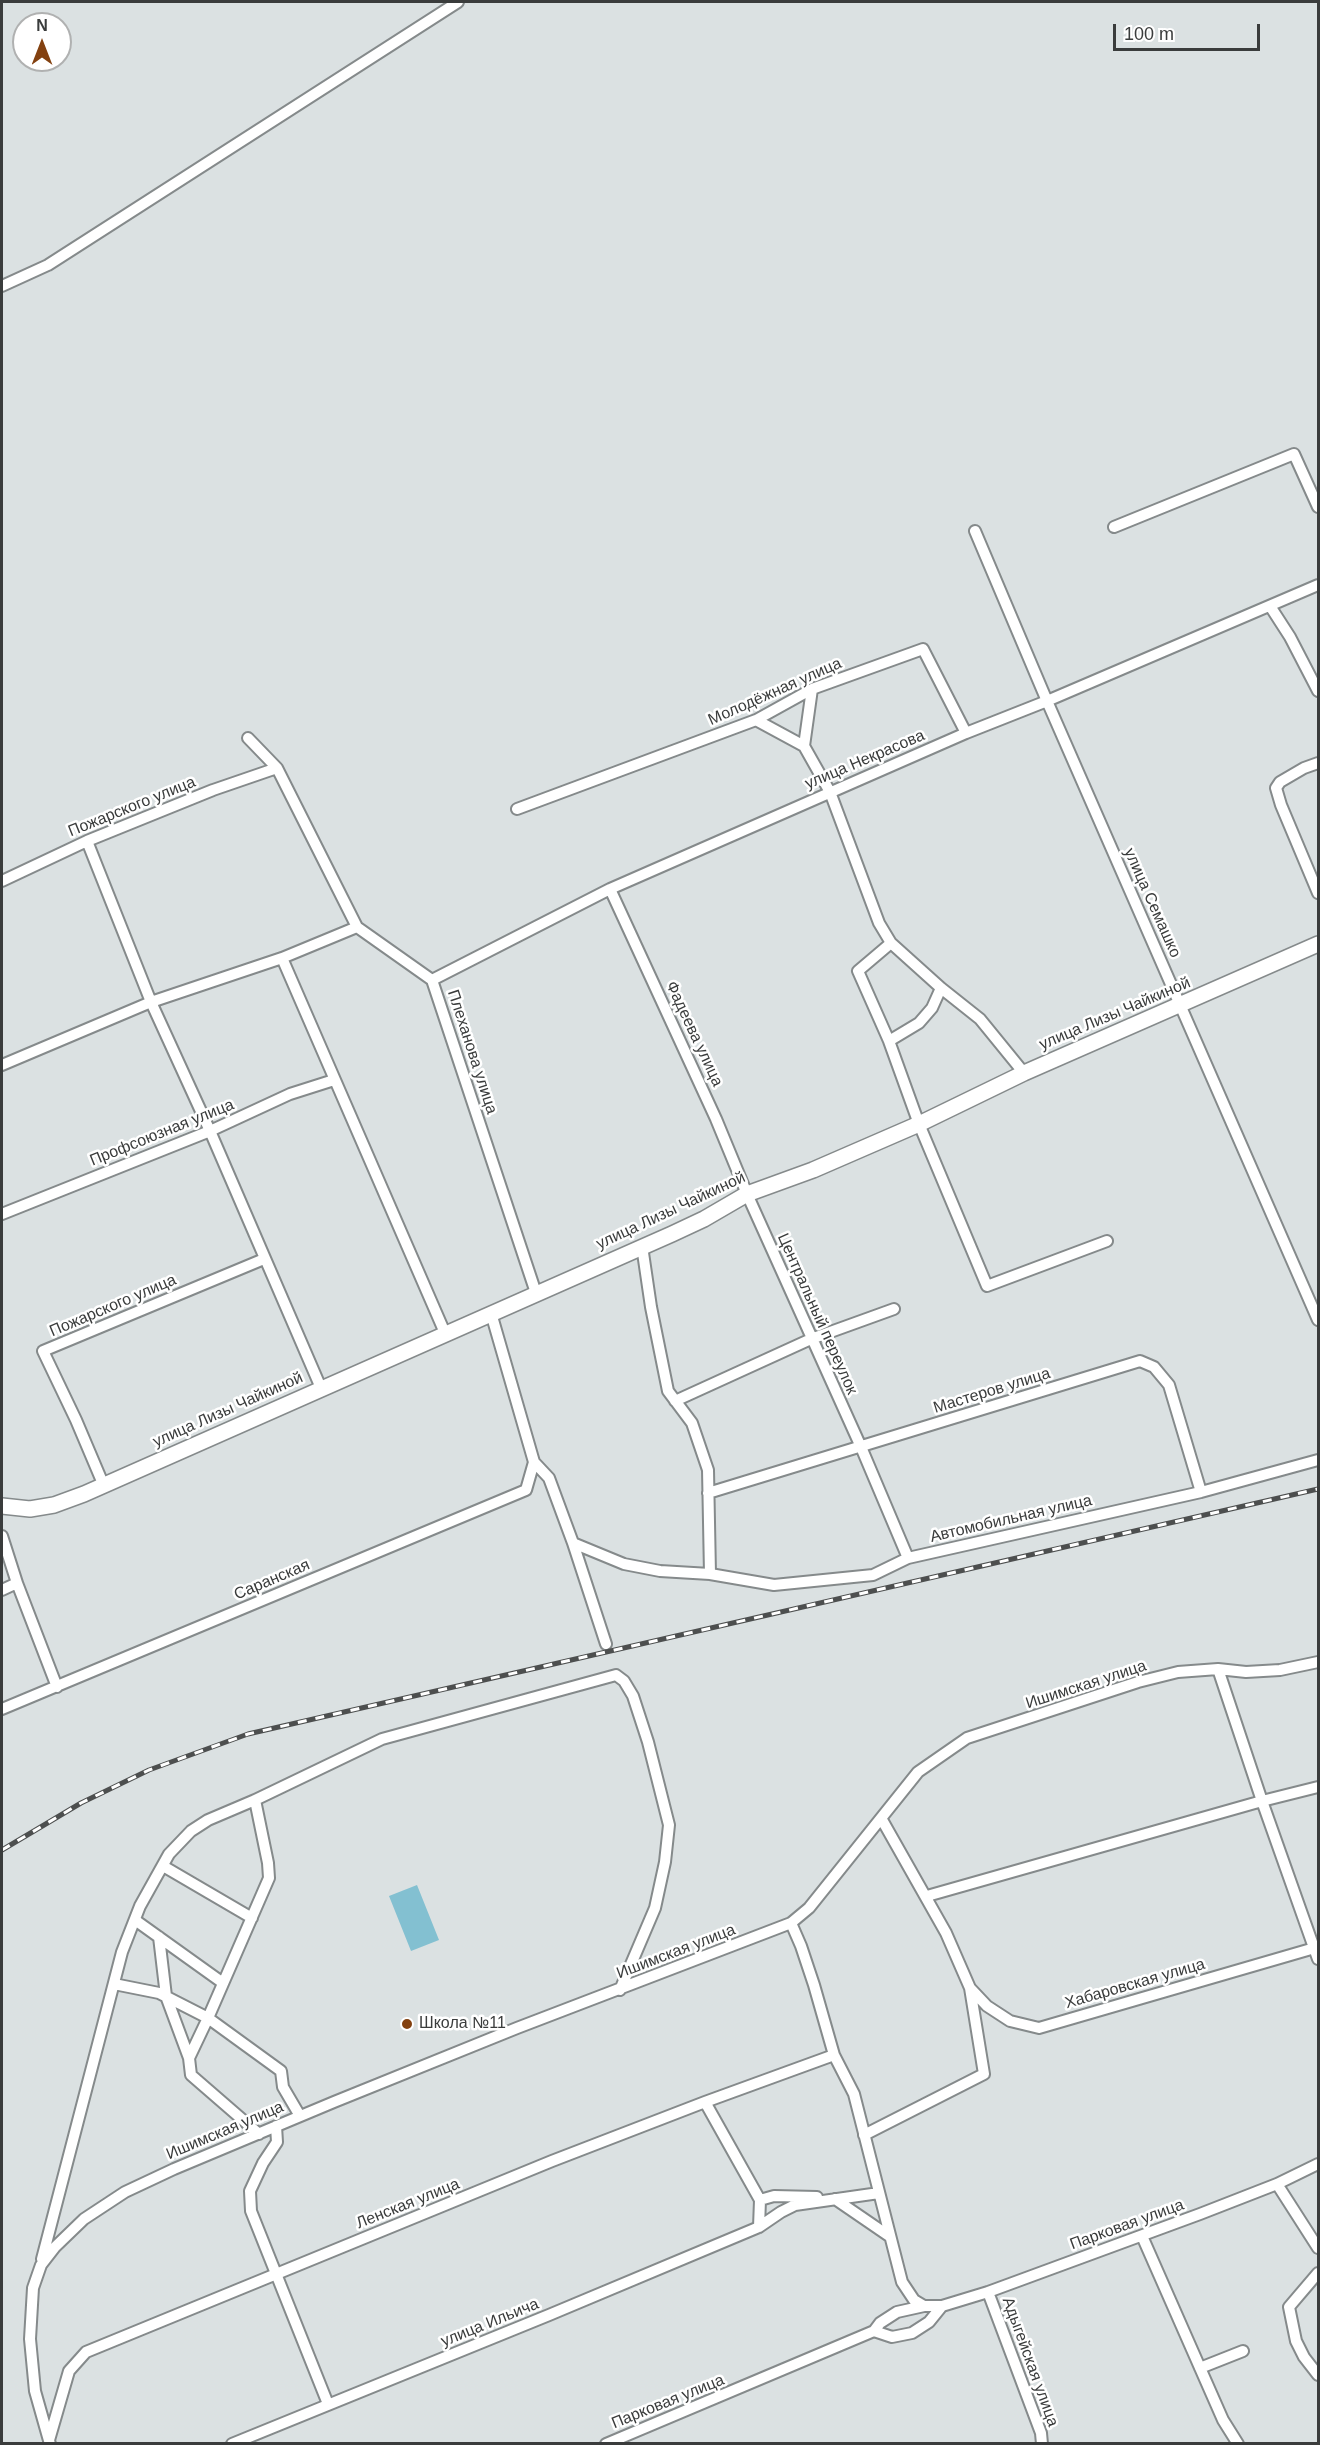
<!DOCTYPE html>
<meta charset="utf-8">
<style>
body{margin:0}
#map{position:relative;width:1320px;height:2445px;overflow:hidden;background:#dbe1e2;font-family:Arial,sans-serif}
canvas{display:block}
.frame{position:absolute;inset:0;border:3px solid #3a3c3c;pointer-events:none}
.north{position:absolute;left:12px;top:12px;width:60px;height:60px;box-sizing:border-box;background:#fff;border:2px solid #b0b1b1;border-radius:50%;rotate:0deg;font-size:16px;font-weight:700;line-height:24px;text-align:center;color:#3a3c3c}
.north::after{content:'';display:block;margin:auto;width:21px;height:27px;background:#834110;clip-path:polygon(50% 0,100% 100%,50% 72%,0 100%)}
.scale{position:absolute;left:1113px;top:24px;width:147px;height:27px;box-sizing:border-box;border:3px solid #3a3c3c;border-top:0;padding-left:8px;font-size:18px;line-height:21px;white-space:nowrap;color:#3a3c3c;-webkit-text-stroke:4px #fff;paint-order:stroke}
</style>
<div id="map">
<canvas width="1320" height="2445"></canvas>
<div class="frame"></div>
<div class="north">N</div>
<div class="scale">100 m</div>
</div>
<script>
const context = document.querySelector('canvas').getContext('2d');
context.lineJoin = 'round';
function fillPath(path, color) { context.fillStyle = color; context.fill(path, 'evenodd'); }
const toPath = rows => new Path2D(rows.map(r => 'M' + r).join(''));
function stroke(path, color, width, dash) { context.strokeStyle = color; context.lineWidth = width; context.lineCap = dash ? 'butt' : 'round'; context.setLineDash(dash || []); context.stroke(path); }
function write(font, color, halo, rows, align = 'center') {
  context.font = font + ' Arial,sans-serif'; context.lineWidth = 5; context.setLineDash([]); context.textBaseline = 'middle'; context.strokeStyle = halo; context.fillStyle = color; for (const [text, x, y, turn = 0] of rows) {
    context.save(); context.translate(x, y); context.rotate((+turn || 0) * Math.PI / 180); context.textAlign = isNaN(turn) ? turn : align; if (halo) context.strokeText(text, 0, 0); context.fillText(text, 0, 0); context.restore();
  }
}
const green = toPath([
 [417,1885,439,1940,411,1951,389,1896]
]);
const street = toPath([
 [2,286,48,265,458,2],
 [1114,527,1294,454,1318,507],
 [975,531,1047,701,1318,1320],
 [1270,606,1290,637,1318,691],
 [756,720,804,746,830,792,879,923,891,943,941,988,980,1019,1024,1073],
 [248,738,277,768,357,927,432,980,536,1293],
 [804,746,812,689],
 [1318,763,1304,768,1280,782,1276,788,1281,805,1318,893],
 [517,809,756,720,812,689,923,649,966,733],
 [87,841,151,1002,210,1131,321,1388],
 [2,881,87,841,213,790,277,768],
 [610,889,716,1119,747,1194,861,1447,908,1558],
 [891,943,858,971,889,1041,919,1124,987,1286,1107,1241],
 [282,958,445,1333],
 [432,980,610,889,966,733,1047,701,1318,585],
 [889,1041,919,1023,932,1008,941,988],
 [2,1065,151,1002,282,958,357,927],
 [2,1214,210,1131,290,1094,334,1080],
 [642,1246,651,1307,668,1391,692,1423,708,1470,710,1574],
 [491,1313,534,1462,549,1478,573,1543,606,1644],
 [675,1401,811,1339,894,1309],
 [104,1486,76,1420,43,1351,264,1259],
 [708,1493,1140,1361,1154,1367,1169,1385,1201,1492],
 [2,1536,17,1583,2,1590],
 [573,1543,624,1564,660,1571,710,1574,774,1585,873,1575,908,1558,1201,1492,1318,1460],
 [17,1583,57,1687],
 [1218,1669,1262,1801,1318,1959],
 [2,1709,526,1490,534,1462],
 [255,1800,268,1863,269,1878,208,2018,281,2071,283,2087,300,2116],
 [881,1818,946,1933,970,1988,987,2006,1010,2021,1039,2028,1318,1947],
 [163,1866,252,1918],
 [927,1896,1262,1801,1318,1787],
 [135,1920,223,1983],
 [791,1923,801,1946,814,1985,834,2055,854,2094,902,2282,914,2300,924,2306],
 [159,1937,166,1996,189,2058],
 [114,1984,159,1993,208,2018,189,2058,191,2075,259,2134],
 [705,2102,760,2200,759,2227],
 [276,2126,277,2142,263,2163,250,2191,251,2211,328,2404],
 [864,2135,984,2074,970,1988],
 [1277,2184,1318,2248],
 [835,2199,889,2236],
 [760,2200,774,2196,817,2197],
 [1142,2236,1223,2420,1238,2444],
 [42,2259,122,1952,140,1906,169,1854,191,1831,208,1820,255,1800,382,1739,616,1675,624,1681,633,1696,648,1742,669,1825,665,1862,655,1908,620,1990],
 [1318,2273,1289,2307,1296,2341,1304,2357,1318,2375],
 [988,2292,1041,2433,1042,2444],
 [874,2331,892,2337,912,2333,929,2322,942,2306],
 [1200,2368,1243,2351],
 [49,2440,69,2371,86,2352,552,2161,705,2102,834,2055],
 [50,2444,35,2391,30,2339,33,2288,41,2265,55,2247,84,2219,125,2192,174,2169,334,2102,517,2028,791,1923,809,1908,918,1772,967,1738,1138,1682,1178,1672,1218,1669,1246,1672,1280,1670,1318,1662],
 [232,2444,549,2315,759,2227,781,2212,795,2205,879,2193],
 [606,2444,874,2331,880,2323,897,2312,924,2306,942,2306,988,2292,1200,2214,1277,2184,1318,2164]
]);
const secondary = toPath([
 [2,1506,30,1509,54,1505,84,1494,672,1234,704,1219,747,1194,813,1170,919,1124,1024,1073,1318,944]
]);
const rail = toPath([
 [2,1850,81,1803,149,1770,248,1734,1318,1489]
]);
const markers = [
 [407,2024,6,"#834110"]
];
const streetNames = [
 ["Молодёжная улица",775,692,-24],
 ["улица Некрасова",865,760,-23],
 ["Пожарского улица",132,807,-22],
 ["улица Семашко",1152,903,66],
 ["улица Лизы Чайкиной",1115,1014,-23],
 ["Фадеева улица",694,1034,65],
 ["Плеханова улица",472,1052,72],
 ["Профсоюзная улица",162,1133,-22],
 ["улица Лизы Чайкиной",671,1211,-25],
 ["Пожарского улица",113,1306,-23],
 ["Центральный переулок",817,1314,66],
 ["Мастеров улица",992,1391,-17],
 ["улица Лизы Чайкиной",228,1410,-24],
 ["Автомобильная улица",1011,1519,-13],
 ["Саранская",272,1580,-23],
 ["Ишимская улица",1086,1685,-18],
 ["Ишимская улица",676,1952,-21],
 ["Хабаровская улица",1135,1984,-16],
 ["Ишимская улица",225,2131,-23],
 ["Ленская улица",408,2204,-22],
 ["Парковая улица",1127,2225,-20],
 ["улица Ильича",490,2323,-22],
 ["Адыгейская улица",1030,2362,70],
 ["Парковая улица",668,2402,-22]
];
const poiNames = [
 ["Школа №11",419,2024]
];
fillPath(green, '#83c0d1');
stroke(street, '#858a8b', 14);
stroke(secondary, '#858a8b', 18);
stroke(street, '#fff', 10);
stroke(secondary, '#fff', 15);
stroke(rail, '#4d4f4f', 5);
stroke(rail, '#fff', 3, [9]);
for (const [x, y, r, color] of markers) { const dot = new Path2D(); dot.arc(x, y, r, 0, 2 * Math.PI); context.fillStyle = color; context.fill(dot); stroke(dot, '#fff', 2); }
write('16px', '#3a3c3c', '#fff', streetNames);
write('16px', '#3a3c3c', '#fff', poiNames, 'left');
</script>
